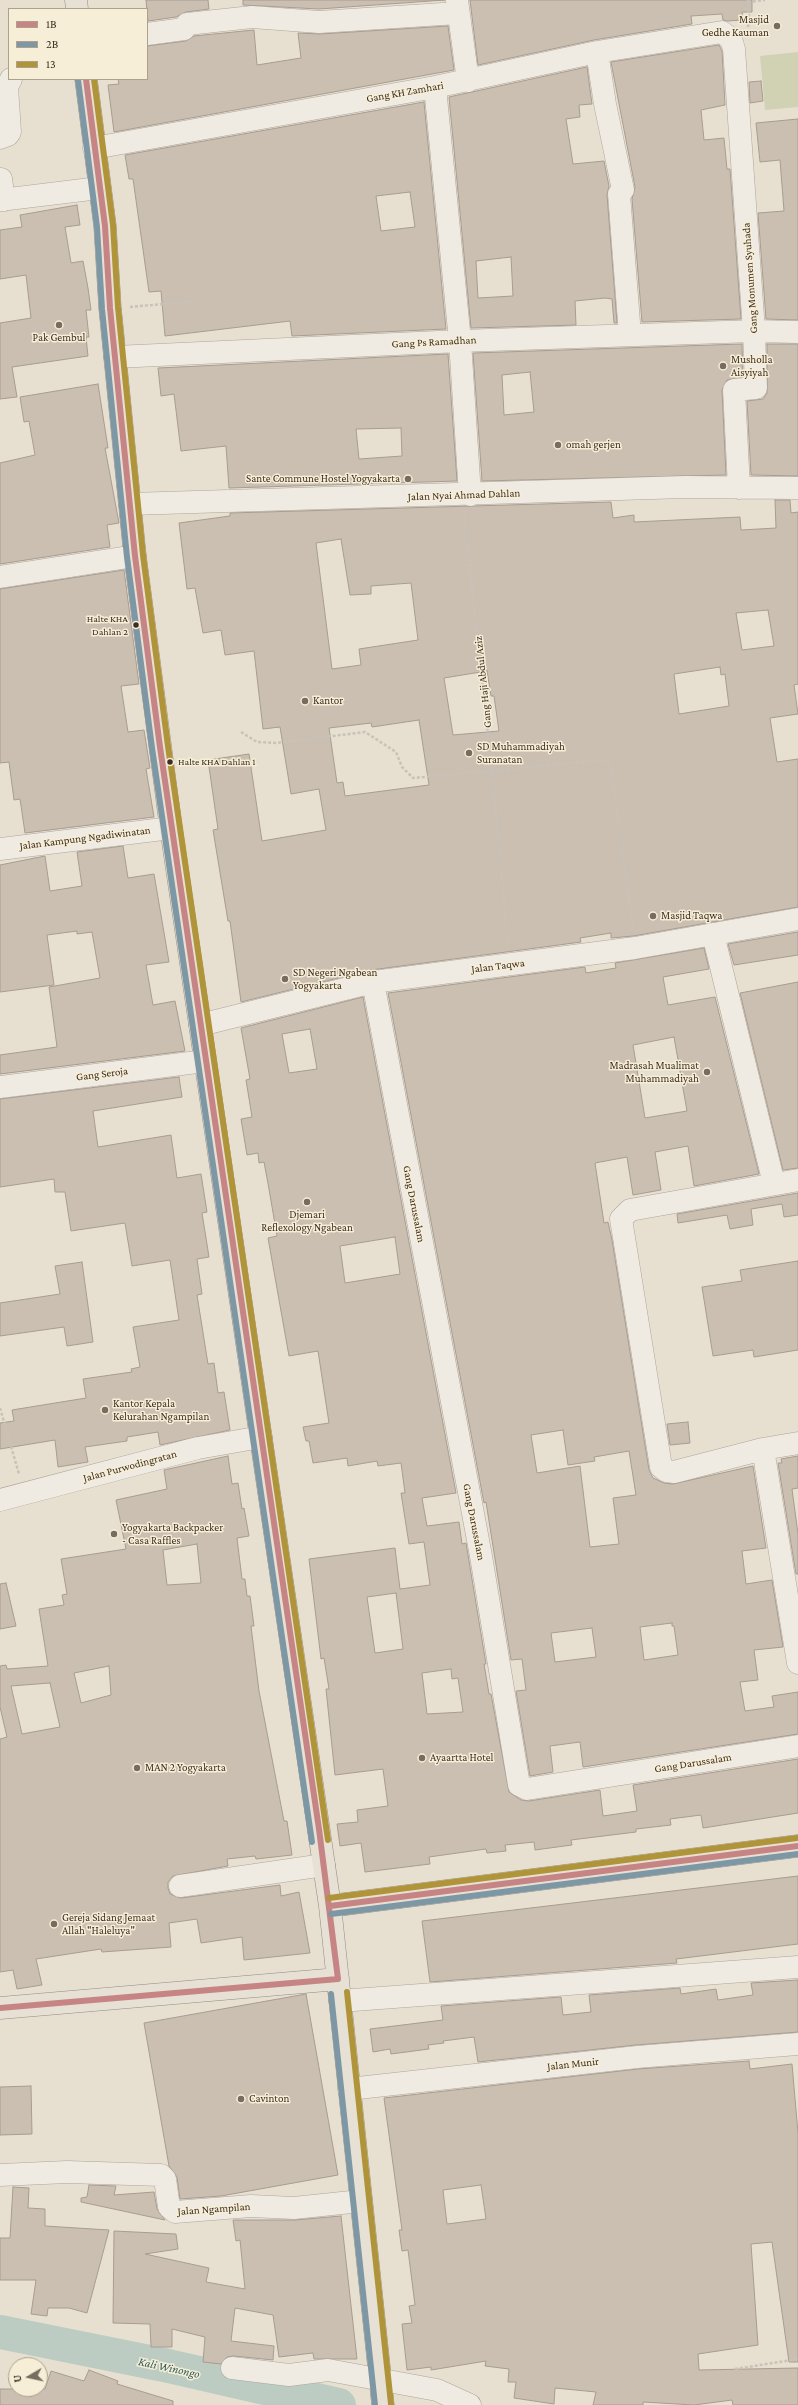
<!DOCTYPE html>
<style>
body{margin:0}
#map{position:relative;width:798px;height:2405px;overflow:hidden;background:#e7e0d1;font-family:"Crimson Pro",serif}
canvas{display:block}
.legend{position:absolute;left:8px;top:8px;width:140px;height:72px;box-sizing:border-box;background:#f7eed8;border:1px solid #ada18e;margin:0;padding:5px 7px;list-style:none;font-size:12px;color:#3d2e20}
.legend li{display:flex;align-items:center;gap:8px;height:20px}
.legend b{width:20px;border:1px solid #ada18e}
.north{position:absolute;left:8px;top:2357px;width:40px;height:40px;box-sizing:border-box;background:#f7eed8;border:1px solid #ada18e;border-radius:50%;rotate:261deg;font-size:11px;font-weight:700;line-height:16px;text-align:center;color:#3d2e20}
.north::after{content:'';display:block;margin:auto;width:14px;height:18px;background:#786c5e;clip-path:polygon(50% 0,100% 100%,50% 72%,0 100%)}
</style>
<div id="map">
<canvas width="798" height="2405"></canvas>
<ul class="legend">
<li><b style="height:5px;background:#c78484"></b>1B</li>
<li><b style="height:5px;background:#7e97a4"></b>2B</li>
<li><b style="height:5px;background:#b09439"></b>13</li>
</ul>
<div class="north">U</div>
</div>
<script>
const context = document.querySelector('canvas').getContext('2d');
context.lineJoin = 'round';
function fillPath(path, color) { context.fillStyle = color; context.fill(path, 'evenodd'); }
const toPath = rows => new Path2D(rows.map(r => 'M' + r).join(''));
function stroke(path, color, width, dash) { context.strokeStyle = color; context.lineWidth = width; context.lineCap = dash ? 'butt' : 'round'; context.setLineDash(dash || []); context.stroke(path); }
function write(font, color, halo, rows, align = 'center') {
  context.font = font + ' "Crimson Pro",serif'; context.lineWidth = 3; context.setLineDash([]); context.textBaseline = 'middle'; context.strokeStyle = halo; context.fillStyle = color; for (const [text, x, y, turn = 0] of rows) {
    context.save(); context.translate(x, y); context.rotate((+turn || 0) * Math.PI / 180); context.textAlign = isNaN(turn) ? turn : align; if (halo) context.strokeText(text, 0, 0); context.fillText(text, 0, 0); context.restore();
  }
}
const cemetery = toPath([
 [798,52,798,107,765,110,760,56]
]);
const river = toPath([
 [0,2332,164,2365,339,2405]
]);
const building = toPath([
 [146,0,208,0,209,9,186,12,176,17,148,21,146,0],
 [243,0,445,0,319,9,243,5,243,0],
 [470,0,752,0,752,12,742,12,743,20,727,21,723,20,722,14,691,16,692,24,594,40,478,65,470,0],
 [448,26,454,70,114,132,108,85,119,84,118,79,147,79,147,46,186,41,194,36,254,30,257,65,301,58,298,33,320,34,448,26],
 [719,45,722,51,725,105,701,110,704,140,724,138,727,169,730,169,741,319,642,322,632,199,635,187,611,62,719,45],
 [587,67,592,104,579,105,580,117,566,119,573,164,604,161,609,186,607,195,617,323,614,323,612,299,605,298,575,301,576,325,471,328,449,97,587,67],
 [511,257,513,296,478,298,476,261,511,257],
 [761,81,763,101,750,103,749,82,761,81],
 [424,102,446,329,292,336,290,321,165,336,161,291,149,292,133,179,129,179,125,155,424,102],
 [410,192,415,227,381,231,376,196,410,192],
 [798,119,798,320,766,319,758,213,784,211,780,160,760,162,756,123,798,119],
 [77,205,80,225,65,227,71,263,83,261,88,288,91,310,86,310,89,337,86,337,88,356,12,367,17,397,0,399,0,323,31,318,26,275,0,279,0,230,22,227,20,215,77,205],
 [742,344,743,377,727,380,722,390,726,475,482,481,473,353,742,344],
 [530,372,534,412,504,415,502,375,530,372],
 [767,344,798,344,798,476,751,475,747,401,763,399,767,393,767,344],
 [448,354,457,481,229,488,226,446,181,451,174,394,161,396,158,368,448,354],
 [401,428,402,456,359,459,356,429,401,428],
 [98,384,108,448,105,448,119,523,107,525,110,547,0,564,0,463,35,455,29,421,24,422,20,397,98,384],
 [775,500,790,500,791,513,798,512,798,684,794,685,798,714,770,718,777,762,798,759,798,907,633,936,611,938,611,933,580,938,581,942,371,970,241,1002,230,921,228,921,213,830,218,829,208,760,249,754,262,841,326,830,319,789,291,794,280,727,263,729,254,651,225,655,221,630,203,633,195,588,187,589,179,523,230,516,230,513,611,502,613,518,634,515,634,522,740,517,741,530,776,528,775,500],
 [341,539,350,595,371,594,371,586,411,583,418,640,359,649,361,665,332,669,316,543,341,539],
 [768,610,774,646,742,650,736,613,768,610],
 [720,667,721,675,725,674,729,706,679,714,674,674,720,667],
 [487,671,491,696,494,696,499,731,453,735,444,678,487,671],
 [419,720,429,785,345,796,343,782,337,783,329,728,371,723,372,727,419,720],
 [124,570,139,684,121,686,128,732,144,730,150,768,146,769,154,817,25,833,20,799,14,800,9,762,0,763,0,589,124,570],
 [123,846,128,878,154,874,169,962,146,965,153,1005,175,1001,185,1051,0,1074,0,1055,57,1047,49,987,100,978,92,932,77,934,77,931,47,935,54,985,0,992,0,865,45,856,50,891,82,886,77,852,123,846],
 [798,932,798,955,734,965,728,944,798,932],
 [704,948,709,969,663,977,668,1005,715,997,759,1174,694,1186,688,1146,655,1152,661,1190,633,1195,627,1157,595,1163,604,1223,608,1222,612,1240,649,1470,653,1478,664,1483,673,1484,753,1466,766,1548,742,1551,746,1584,772,1580,783,1647,754,1650,758,1680,740,1682,745,1711,774,1707,772,1696,798,1692,798,1734,583,1767,580,1742,550,1746,553,1772,530,1776,516,1691,526,1690,522,1659,511,1660,486,1502,484,1503,388,993,585,967,586,973,616,968,615,963,704,948],
 [674,1037,687,1111,645,1118,633,1045,674,1037],
 [563,1430,568,1465,595,1461,594,1457,629,1451,636,1495,613,1498,619,1544,590,1547,580,1466,537,1473,531,1435,563,1430],
 [672,1623,672,1626,674,1626,678,1655,644,1660,640,1627,672,1623],
 [592,1628,596,1657,555,1662,551,1633,592,1628],
 [798,982,798,1168,783,1170,740,993,798,982],
 [363,997,456,1493,422,1498,427,1526,459,1522,462,1544,466,1543,486,1664,484,1664,489,1694,491,1694,509,1792,521,1800,529,1801,600,1790,603,1816,637,1811,633,1785,798,1759,798,1813,703,1828,701,1815,670,1819,671,1825,636,1829,636,1832,571,1840,572,1845,535,1850,534,1842,505,1845,506,1851,487,1853,486,1849,429,1857,430,1864,365,1872,361,1843,340,1846,337,1824,358,1822,357,1810,388,1806,383,1769,335,1775,326,1689,329,1689,324,1658,321,1659,309,1559,395,1548,400,1589,430,1585,424,1542,409,1544,401,1493,405,1493,401,1463,378,1466,377,1461,348,1466,347,1458,313,1463,309,1441,306,1441,303,1427,329,1423,318,1351,289,1356,268,1238,277,1236,269,1189,264,1162,259,1163,258,1153,247,1155,241,1119,252,1117,246,1080,250,1079,241,1028,363,997],
 [310,1029,317,1069,289,1073,282,1034,310,1029],
 [395,1237,400,1274,345,1283,340,1246,395,1237],
 [396,1593,403,1649,375,1653,367,1597,396,1593],
 [451,1669,452,1679,458,1678,463,1712,427,1714,422,1673,451,1669],
 [179,1077,182,1097,93,1111,98,1147,171,1135,177,1178,201,1174,207,1212,202,1213,209,1257,197,1259,202,1294,197,1295,208,1364,214,1363,218,1393,224,1392,230,1430,160,1445,158,1432,127,1437,127,1441,85,1447,88,1462,58,1467,55,1440,0,1449,0,1423,14,1421,12,1410,86,1398,83,1379,132,1372,131,1369,140,1367,133,1327,179,1320,170,1260,132,1266,125,1223,71,1231,65,1192,55,1192,54,1179,0,1187,0,1099,179,1077],
 [798,1193,798,1215,784,1217,782,1204,751,1209,753,1225,730,1229,727,1215,678,1223,677,1214,798,1193],
 [798,1261,798,1350,754,1357,753,1350,713,1356,702,1287,742,1281,740,1270,798,1261],
 [82,1262,93,1342,67,1346,64,1327,0,1336,0,1303,60,1294,55,1266,82,1262],
 [688,1422,690,1443,670,1445,667,1424,688,1422],
 [228,1456,232,1484,238,1483,242,1509,244,1508,249,1536,237,1538,242,1579,245,1579,247,1596,250,1596,254,1626,251,1626,259,1691,284,1821,287,1821,292,1855,256,1859,255,1856,227,1859,228,1866,173,1876,168,1882,168,1888,170,1894,181,1898,280,1885,281,1896,299,1892,310,1953,244,1960,242,1937,201,1943,197,1919,169,1923,171,1947,102,1952,101,1949,36,1959,42,1985,17,1989,13,1970,0,1972,0,1739,7,1737,0,1707,0,1666,6,1665,7,1669,48,1666,39,1609,64,1605,62,1595,67,1594,61,1559,126,1549,116,1500,167,1489,164,1470,228,1456],
 [197,1544,201,1583,167,1585,163,1550,197,1544],
 [109,1666,111,1695,81,1703,74,1673,109,1666],
 [50,1683,60,1727,22,1734,11,1686,50,1683],
 [798,1456,798,1488,792,1489,798,1534,798,1574,796,1574,778,1463,782,1463,781,1459,798,1456],
 [6,1583,16,1626,0,1629,0,1584,6,1583],
 [798,1876,798,1944,676,1959,677,1963,430,1982,422,1921,798,1876],
 [798,1980,798,2032,636,2045,478,2062,474,2037,443,2041,444,2043,428,2045,429,2049,391,2054,390,2049,373,2052,370,2029,443,2020,441,2006,561,1997,563,2015,591,2012,589,1995,680,1988,681,1994,716,1989,718,2000,753,1995,751,1983,798,1980],
 [306,1994,338,2175,221,2196,180,2199,177,2177,169,2166,144,2023,306,1994],
 [749,2061,750,2069,792,2064,798,2133,798,2362,789,2362,772,2242,751,2244,758,2345,698,2354,699,2370,798,2368,798,2405,733,2405,732,2400,694,2405,643,2402,643,2405,593,2405,596,2392,555,2388,554,2404,514,2398,516,2382,508,2382,509,2369,485,2366,486,2361,431,2370,431,2367,407,2370,402,2324,412,2323,409,2306,415,2305,408,2250,402,2251,399,2230,402,2230,384,2098,638,2069,749,2061],
 [481,2185,486,2219,447,2224,443,2190,481,2185],
 [31,2086,32,2134,0,2135,0,2087,31,2086],
 [89,2185,116,2186,114,2195,154,2192,157,2209,165,2220,81,2202,81,2198,87,2197,89,2185],
 [13,2187,29,2188,28,2208,45,2209,45,2226,109,2230,87,2313,69,2308,48,2308,47,2316,31,2314,36,2280,0,2280,0,2238,10,2238,13,2187],
 [341,2216,357,2359,314,2359,313,2353,279,2357,273,2315,235,2308,231,2341,274,2346,273,2360,234,2356,227,2357,221,2364,203,2362,205,2337,172,2329,172,2347,151,2347,150,2324,113,2323,114,2231,176,2234,178,2249,145,2254,209,2268,206,2282,245,2289,240,2240,236,2241,233,2220,295,2220,341,2216],
 [89,2370,118,2381,117,2384,173,2401,173,2405,0,2405,0,2389,45,2389,51,2371,84,2381,89,2370]
]);
const path = toPath([
 [748,2,765,0],
 [748,27,749,18,748,0],
 [130,307,195,301],
 [464,514,492,771,508,945],
 [241,732,257,742,276,743,365,732,396,752,402,767,413,778,603,760,608,761,611,767,633,929],
 [0,1408,19,1474],
 [735,2369,798,2359]
]);
const minor = toPath([
 [457,0,468,81],
 [147,34,184,29,187,24,252,17,319,22,458,13],
 [597,52,605,104,623,190,619,194,630,335],
 [435,87,460,341,470,495],
 [0,138,8,135,10,132,7,87,11,79],
 [94,148,435,87,597,52,722,32,731,39,734,49,754,331,756,388,734,390,739,488],
 [1,179,4,200],
 [0,200,99,188],
 [115,357,460,341,754,331,798,332],
 [130,504,685,487,798,488],
 [0,577,135,556],
 [0,849,171,828],
 [713,934,774,1184],
 [373,982,481,1556,519,1785,527,1789,798,1746],
 [200,1025,373,982,635,948,798,919],
 [0,1087,205,1061],
 [798,1180,630,1210,621,1219,661,1467,666,1471,674,1472,763,1449,798,1443],
 [763,1449,798,1663],
 [0,1500,198,1448,261,1437],
 [180,1886,324,1865],
 [340,2001,798,1967],
 [349,2089,637,2057,798,2044],
 [0,2175,67,2172,161,2175,165,2179,169,2207,175,2212,251,2206,294,2208,361,2201],
 [232,2368,289,2375,328,2370,437,2390,470,2405]
]);
const major = toPath([
 [76,0,77,9],
 [86,79,105,226,110,308,135,556,171,828,330,1906,383,2405],
 [330,1906,798,1846],
 [0,2008,338,1979]
]);
const bus1 = toPath([
 [330,1906,798,1846],
 [0,2008,338,1979,319,1829,160,747,135,556,110,308,105,226,86,79]
]);
const bus2 = toPath([
 [78,80,97,227,102,309,127,557,152,748,312,1842],
 [331,1914,798,1854],
 [331,1994,375,2405]
]);
const bus3 = toPath([
 [94,79,113,225,118,307,143,555,168,746,328,1840],
 [329,1898,797,1838],
 [347,1992,391,2404]
]);
const markers = [
 [777,26,4,"#786c5e"],
 [59,325,4,"#786c5e"],
 [723,366,4,"#786c5e"],
 [558,445,4,"#786c5e"],
 [408,479,4,"#786c5e"],
 [136,625,3.5,"#3d2e20"],
 [305,701,4,"#786c5e"],
 [469,753,4,"#786c5e"],
 [170,762,3.5,"#3d2e20"],
 [653,916,4,"#786c5e"],
 [285,979,4,"#786c5e"],
 [707,1072,4,"#786c5e"],
 [307,1202,4,"#786c5e"],
 [105,1410,4,"#786c5e"],
 [114,1534,4,"#786c5e"],
 [422,1758,4,"#786c5e"],
 [137,1768,4,"#786c5e"],
 [54,1924,4,"#786c5e"],
 [241,2099,4,"#786c5e"]
];
const busNames = [
 ["Halte KHA",128,619],
 ["Dahlan 2",128,632],
 ["Halte KHA Dahlan 1",178,762,"left"]
];
const poiNames = [
 ["Masjid",769,20,"right"],
 ["Gedhe Kauman",769,33,"right"],
 ["Pak Gembul",59,338,"center"],
 ["Musholla",731,360],
 ["Aisyiyah",731,373],
 ["omah gerjen",566,445],
 ["Sante Commune Hostel Yogyakarta",400,479,"right"],
 ["Kantor",313,701],
 ["SD Muhammadiyah",477,747],
 ["Suranatan",477,760],
 ["Masjid Taqwa",661,916],
 ["SD Negeri Ngabean",293,973],
 ["Yogyakarta",293,986],
 ["Madrasah Mualimat",699,1066,"right"],
 ["Muhammadiyah",699,1079,"right"],
 ["Djemari",307,1215,"center"],
 ["Reflexology Ngabean",307,1228,"center"],
 ["Kantor Kepala",113,1404],
 ["Kelurahan Ngampilan",113,1417],
 ["Yogyakarta Backpacker",122,1528],
 ["- Casa Raffles",122,1541],
 ["Ayaartta Hotel",430,1758],
 ["MAN 2 Yogyakarta",145,1768],
 ["Gereja Sidang Jemaat",62,1918],
 ["Allah \"Haleluya\"",62,1931],
 ["Cavinton",249,2099]
];
const streetNames = [
 ["Gang KH Zamhari",405,92,-10],
 ["Gang Monumen Syuhada",750,278,-94],
 ["Gang Ps Ramadhan",434,342,-3],
 ["Jalan Nyai Ahmad Dahlan",464,495,-2],
 ["Gang Haji Abdul Aziz",483,682,-96],
 ["Jalan Kampung Ngadiwinatan",85,838,-7],
 ["Jalan Taqwa",498,966,-7],
 ["Gang Seroja",102,1074,-7],
 ["Gang Darussalam",414,1204,79],
 ["Jalan Purwodingratan",130,1466,-15],
 ["Gang Darussalam",474,1522,79],
 ["Gang Darussalam",693,1763,-9],
 ["Jalan Munir",573,2064,-6],
 ["Jalan Ngampilan",214,2209,-4]
];
const waterNames = [
 ["Kali Winongo",169,2368,12]
];
fillPath(cemetery, '#d1d1b3');
stroke(river, '#bcccc2', 34);
fillPath(building, '#cbbfb2');
stroke(building, '#a89c90', 1);
stroke(minor, '#ada599', 23);
stroke(major, '#928b80', 23);
stroke(path, '#c8c2b9', 2.5, [3, 2]);
stroke(minor, '#efebe3', 22);
stroke(major, '#e6e1d4', 22);
stroke(bus1, '#c78484', 6);
stroke(bus2, '#7e97a4', 6);
stroke(bus3, '#b09439', 6);
for (const [x, y, r, color] of markers) { const dot = new Path2D(); dot.arc(x, y, r, 0, 2 * Math.PI); context.fillStyle = color; context.fill(dot); stroke(dot, '#f7eed8', 1.5); }
write('10px', '#3d2e20', '#f7eed8', busNames, 'right');
write('11px', '#3d2e20', '#f7eed8', poiNames, 'left');
write('11px', '#3d2e20', '#f7eed8', streetNames);
write('italic 12px', '#2f5d5a', '#f7eed8', waterNames);
</script>
